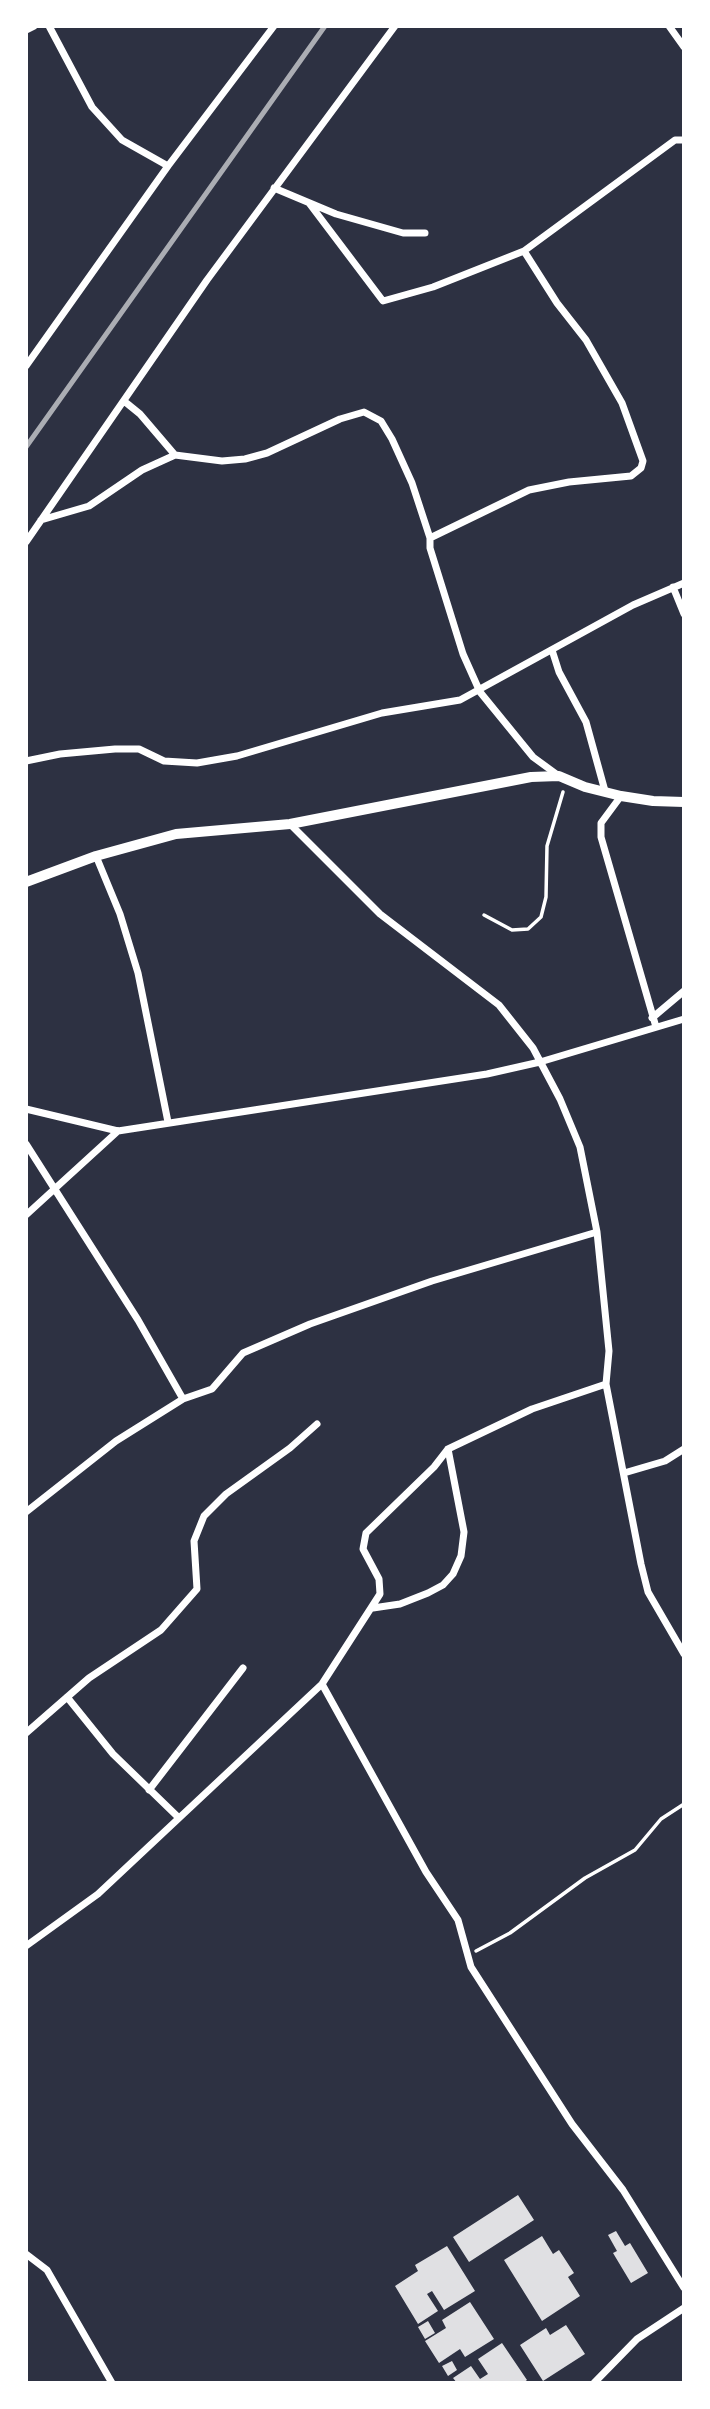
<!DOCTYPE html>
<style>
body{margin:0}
#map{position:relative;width:710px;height:2409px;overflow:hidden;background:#2d3142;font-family:Barlow,sans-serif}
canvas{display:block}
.frame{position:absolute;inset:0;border:28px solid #fff;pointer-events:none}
</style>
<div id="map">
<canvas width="710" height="2409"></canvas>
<div class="frame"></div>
</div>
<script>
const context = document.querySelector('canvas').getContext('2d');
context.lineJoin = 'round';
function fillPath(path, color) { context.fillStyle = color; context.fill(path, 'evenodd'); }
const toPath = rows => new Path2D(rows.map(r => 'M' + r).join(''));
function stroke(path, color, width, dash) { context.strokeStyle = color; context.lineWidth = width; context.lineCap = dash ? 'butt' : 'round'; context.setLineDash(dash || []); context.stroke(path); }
const building = toPath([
 [518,2195,534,2220,469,2262,453,2237],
 [616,2231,625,2246,630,2243,648,2273,631,2283,613,2253,617,2251,608,2235],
 [542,2236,553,2254,559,2250,574,2273,568,2277,580,2296,542,2321,504,2260],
 [447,2246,475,2291,444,2310,432,2291,427,2294,438,2311,418,2324,395,2286,418,2271,415,2265],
 [470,2302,494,2339,465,2357,460,2349,439,2363,425,2341,446,2328,442,2320],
 [428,2321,435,2333,425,2339,418,2327],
 [566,2325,585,2354,543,2381,520,2345,546,2328,550,2335],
 [502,2343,527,2380,523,2383,457,2383,453,2378,471,2366,480,2379,488,2374,478,2359],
 [452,2361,457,2370,448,2376,442,2366]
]);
const path = toPath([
 [484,915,512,930,528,929,541,917,546,897,547,846,563,792],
 [476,1951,510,1933,585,1878,635,1850,661,1819,684,1804]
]);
const minor = toPath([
 [49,26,92,107,122,140,168,166],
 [669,26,684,47],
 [26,30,34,26],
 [274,188,336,214,403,233,425,233],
 [309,203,383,301,433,287,524,251],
 [26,366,168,166,274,26],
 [124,401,140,414,175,455],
 [41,520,89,506,142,470,175,455,222,461,245,459,267,453,340,419,364,412,381,421,392,439,412,483,430,538],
 [26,542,207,280,395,26],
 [673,587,684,614],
 [552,650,559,672,586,722,605,791],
 [26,761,60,754,115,749,139,749,164,761,197,763,237,756,382,713,460,700,633,605,684,583],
 [559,776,533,757,480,692,463,654,430,548,430,538,529,490,569,482,631,476,641,468,643,461,622,403,586,340,557,303,524,251,675,140,684,140],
 [621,796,601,823,601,837,656,1027],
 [290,824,380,914,499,1005,533,1048,560,1099,580,1147,597,1232,609,1351,606,1384,641,1564,648,1592,684,1654],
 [96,856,120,914,138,973,168,1122],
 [652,1018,684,991],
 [26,1109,118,1131,487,1074,540,1062,684,1019],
 [26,1144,138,1320,183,1399,116,1441,26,1512],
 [26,1215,118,1131],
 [183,1399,212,1389,243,1353,310,1324,432,1281,597,1232],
 [624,1473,665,1461,684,1449],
 [373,1608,400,1604,428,1593,443,1585,453,1574,461,1556,464,1532,448,1449],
 [322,1684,426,1872,458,1920,471,1967,572,2124,623,2190,684,2288],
 [67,1697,113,1754,179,1818],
 [26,1733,89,1678,161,1630,197,1589,194,1541,204,1516,226,1494,290,1448,317,1424],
 [149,1790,243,1668],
 [26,1946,98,1894,322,1684,380,1594,379,1579,363,1549,366,1533,434,1467,448,1449,532,1409,606,1384],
 [26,2254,47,2270,112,2383],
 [594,2383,637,2339,684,2308]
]);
const tertiary = toPath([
 [26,882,96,856,176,834,290,824,531,777,559,776,585,787,621,796,653,801,684,802]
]);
const rail = toPath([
 [26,447,325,26]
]);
fillPath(building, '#e0e0e3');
stroke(path, '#fff', 3.5);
stroke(minor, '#fff', 7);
stroke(tertiary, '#fff', 10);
stroke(rail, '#abadb3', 5);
</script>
